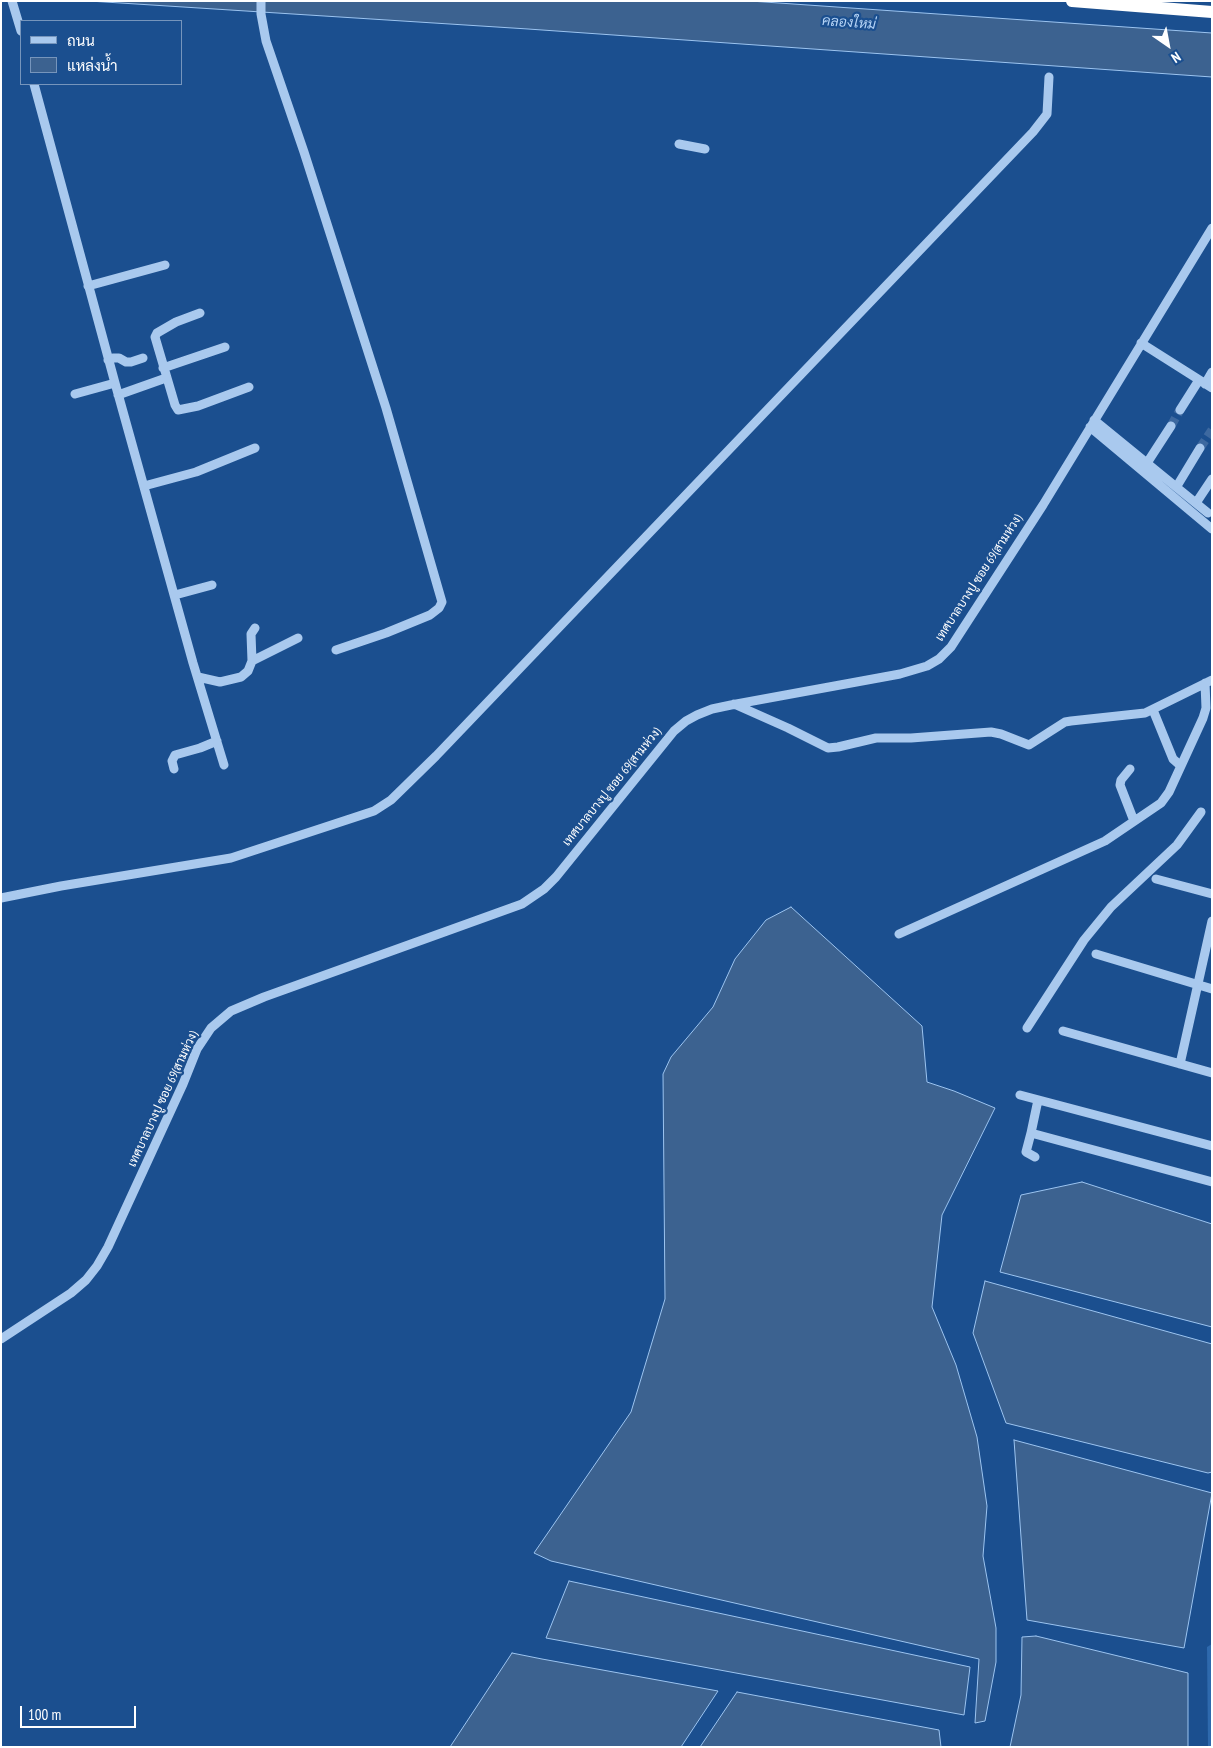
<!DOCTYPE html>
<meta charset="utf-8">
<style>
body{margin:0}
#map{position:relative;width:1213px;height:1748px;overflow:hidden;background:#1b4f8f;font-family:"PT Sans Narrow",Sarabun,sans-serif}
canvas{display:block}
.frame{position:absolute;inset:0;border:2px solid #fff;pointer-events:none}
.legend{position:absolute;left:20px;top:20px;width:162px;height:65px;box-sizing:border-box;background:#1b4f8f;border:1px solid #7695bc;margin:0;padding:6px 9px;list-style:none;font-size:15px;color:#fff}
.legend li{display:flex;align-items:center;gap:10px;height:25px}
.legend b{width:25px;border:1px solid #7695bc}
.north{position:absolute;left:1143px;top:20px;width:50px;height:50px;-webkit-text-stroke:4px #1b4f8f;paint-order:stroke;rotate:147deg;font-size:14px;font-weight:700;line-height:20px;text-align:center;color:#fff}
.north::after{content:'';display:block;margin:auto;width:18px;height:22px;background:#fff;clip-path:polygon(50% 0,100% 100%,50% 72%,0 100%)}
.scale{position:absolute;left:20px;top:1706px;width:116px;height:22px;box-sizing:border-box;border:2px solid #fff;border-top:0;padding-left:6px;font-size:15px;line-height:18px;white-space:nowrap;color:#fff;-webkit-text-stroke:4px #1b4f8f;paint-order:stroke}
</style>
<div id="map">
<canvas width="1213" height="1748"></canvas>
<div class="frame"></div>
<ul class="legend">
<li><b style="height:6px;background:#a9c9ee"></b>ถนน</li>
<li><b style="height:14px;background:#3c6290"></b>แหล่งน้ำ</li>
</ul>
<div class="north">N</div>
<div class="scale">100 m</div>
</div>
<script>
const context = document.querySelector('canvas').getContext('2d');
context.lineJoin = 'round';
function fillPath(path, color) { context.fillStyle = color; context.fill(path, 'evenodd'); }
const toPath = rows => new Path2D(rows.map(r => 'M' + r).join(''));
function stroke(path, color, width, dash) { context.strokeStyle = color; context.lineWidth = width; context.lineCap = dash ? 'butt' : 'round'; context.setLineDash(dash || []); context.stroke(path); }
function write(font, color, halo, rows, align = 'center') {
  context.font = font + ' "PT Sans Narrow",Sarabun,sans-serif'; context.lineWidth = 4.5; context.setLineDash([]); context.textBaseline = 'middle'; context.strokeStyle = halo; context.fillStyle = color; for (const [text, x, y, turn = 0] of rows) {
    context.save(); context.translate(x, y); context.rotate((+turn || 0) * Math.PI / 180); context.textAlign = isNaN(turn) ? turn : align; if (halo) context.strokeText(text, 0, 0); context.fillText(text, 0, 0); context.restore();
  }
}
const green = toPath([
 [1212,1644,1212,1747,1208,1747,1207,1647]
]);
const water = toPath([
 [89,1,750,1,1212,33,1212,77,528,29,89,1],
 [791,907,922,1026,927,1082,954,1091,995,1108,942,1215,932,1307,956,1365,977,1437,987,1506,983,1556,996,1628,996,1662,985,1721,975,1723,979,1659,551,1561,534,1553,631,1412,665,1299,663,1074,671,1057,713,1007,735,959,766,920,791,907],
 [1082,1182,1212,1224,1212,1327,1000,1272,1021,1195,1082,1182],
 [985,1281,1212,1344,1212,1472,1208,1473,1006,1423,973,1333,985,1281],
 [1014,1440,1212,1493,1184,1648,1027,1620,1014,1440],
 [569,1581,970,1667,964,1715,546,1638,569,1581],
 [1036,1636,1188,1673,1188,1747,1010,1747,1021,1695,1022,1637,1036,1636],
 [512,1653,542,1659,718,1691,681,1747,450,1747,512,1653],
 [737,1692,939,1730,941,1747,700,1747,737,1692]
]);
const minorTunnel = toPath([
 [1171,426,1180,410],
 [1200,448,1212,430]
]);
const minor = toPath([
 [12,1,21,31],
 [261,1,261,14,266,41,304,152,386,408,442,602,439,608,430,615,386,633,336,650],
 [34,84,115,383,193,663,224,765],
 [679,144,705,149],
 [88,286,165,265],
 [200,313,176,322,157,333,155,337,175,405,178,410,198,406,249,387],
 [1141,343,1212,388],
 [108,360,113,358,119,358,126,362,131,362,143,358],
 [163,368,225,347],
 [1205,384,1212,372],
 [75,394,115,383],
 [118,395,166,378],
 [1180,410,1199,380],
 [1094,420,1208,513],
 [1090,427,1212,529],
 [1147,463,1171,426],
 [144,486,196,472,255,448],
 [1177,486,1200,448],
 [1196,503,1212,479],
 [175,595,212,585],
 [252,661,251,634,255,628],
 [198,677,220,682,241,677,248,671,252,661,298,638],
 [734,704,788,728,828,748,838,747,876,738,911,738,991,732,1001,734,1029,745,1065,722,1071,721,1145,713,1212,680],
 [1153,710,1173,759,1181,766],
 [174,769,172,761,175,755,200,748,217,741],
 [1130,769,1121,780,1120,785,1134,821],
 [1156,879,1212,894],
 [1,898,61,886,231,858,374,811,391,800,436,756,1033,132,1047,114,1049,77],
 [899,934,1105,841,1161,803,1169,792,1203,718,1206,708,1205,683],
 [1096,954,1212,989],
 [1027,1028,1084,940,1111,907,1177,845,1201,812],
 [1063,1031,1212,1073],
 [1180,1064,1212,921],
 [1020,1095,1212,1146],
 [1031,1133,1038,1100],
 [1035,1157,1026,1152,1031,1133,1212,1182],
 [1,1339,71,1293,86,1280,97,1266,108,1247,183,1084,197,1049,211,1028,231,1011,264,997,522,904,544,889,556,877,674,731,686,721,697,715,712,709,731,705,900,674,927,666,939,659,951,647,1043,505,1212,228]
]);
const highway = toPath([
 [1072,1,1212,12]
]);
const streetNames = [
 ["เทศบาลบางปู ซอย 69(สามห่วง)",979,578,-57],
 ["เทศบาลบางปู ซอย 69(สามห่วง)",612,787,-51],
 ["เทศบาลบางปู ซอย 69(สามห่วง)",163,1099,-65]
];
const waterNames = [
 ["คลองใหม่",849,23,4]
];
fillPath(green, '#2e69ad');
fillPath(water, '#3c6290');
stroke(water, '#9cc4f0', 1);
stroke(minorTunnel, '#3d69a0', 9, [9, 4.5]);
stroke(minor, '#a9c9ee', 9);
stroke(highway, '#fff', 12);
write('12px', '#fff', '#1b4f8f', streetNames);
write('italic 14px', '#b5d3f5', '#1b4f8f', waterNames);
</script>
